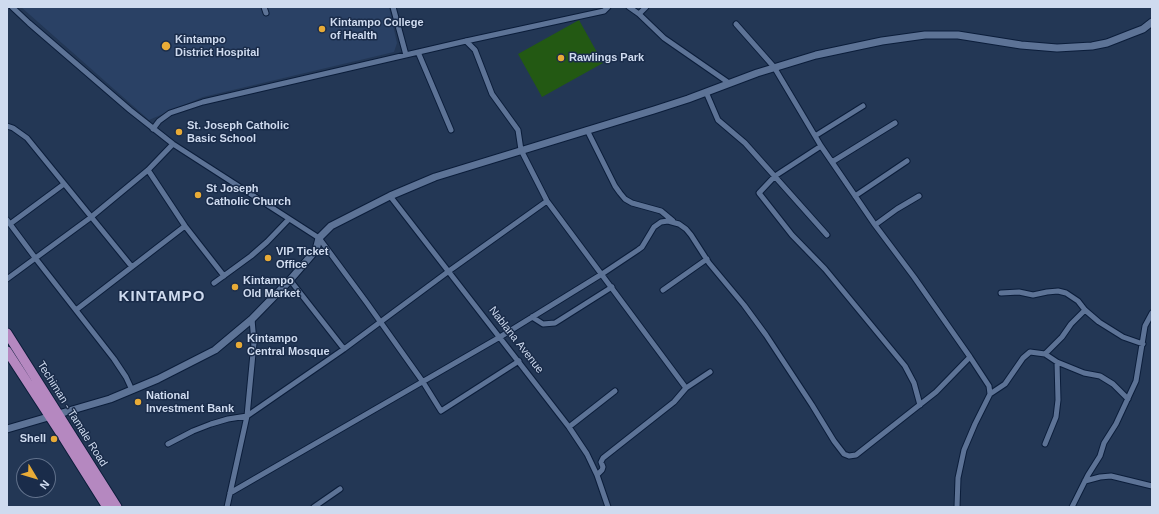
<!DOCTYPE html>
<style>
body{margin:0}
#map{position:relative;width:1159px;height:514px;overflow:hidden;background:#233755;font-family:Arial,sans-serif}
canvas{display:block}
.frame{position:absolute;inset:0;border:8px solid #cfdbef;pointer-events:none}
.north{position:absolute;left:16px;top:458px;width:40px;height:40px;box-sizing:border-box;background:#1a2c4a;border:1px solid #62728c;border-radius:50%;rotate:128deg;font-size:11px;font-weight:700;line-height:16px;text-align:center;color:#cfdbef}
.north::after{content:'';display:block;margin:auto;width:14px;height:18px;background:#e8ab37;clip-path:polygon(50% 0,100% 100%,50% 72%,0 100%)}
</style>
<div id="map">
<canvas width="1159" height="514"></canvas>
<div class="frame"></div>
<div class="north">N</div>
</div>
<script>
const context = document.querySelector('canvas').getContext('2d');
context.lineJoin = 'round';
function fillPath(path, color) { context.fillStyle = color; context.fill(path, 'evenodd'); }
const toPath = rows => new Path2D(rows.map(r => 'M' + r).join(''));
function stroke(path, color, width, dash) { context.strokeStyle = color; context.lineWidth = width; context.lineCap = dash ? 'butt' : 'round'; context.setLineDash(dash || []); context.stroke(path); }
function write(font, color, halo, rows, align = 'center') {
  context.font = font + ' Arial,sans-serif'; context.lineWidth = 3; context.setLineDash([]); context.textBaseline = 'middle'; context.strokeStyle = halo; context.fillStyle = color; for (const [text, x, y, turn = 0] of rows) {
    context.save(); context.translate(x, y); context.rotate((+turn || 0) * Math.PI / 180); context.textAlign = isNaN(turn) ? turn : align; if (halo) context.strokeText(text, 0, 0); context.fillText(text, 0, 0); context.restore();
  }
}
const built = toPath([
 [21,7,389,7,397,43,394,52,203,97,149,120]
]);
const green = toPath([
 [579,20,603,63,542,97,518,54]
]);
const street = toPath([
 [12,7,29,23,130,110,173,144,319,238,367,303,423,382,441,411,519,361],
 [264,7,266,13],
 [393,7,406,55],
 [629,7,639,14,664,38,729,83],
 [639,14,646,7],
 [736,24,774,67,821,146,875,225,914,277,970,357,989,386,990,394,975,424,964,450,958,478,957,507],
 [466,41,475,50,492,94,518,130,521,150,547,201,686,388,674,402,603,458,601,462,603,467,602,470,597,475],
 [418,52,451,130],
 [706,92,718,120,745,143,827,235],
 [7,126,13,128,27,138,132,267],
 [153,129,159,121,170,113,203,102,466,41,604,11,608,7],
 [587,130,615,186,620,193,625,199,632,203,661,211,673,221],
 [815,136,863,106],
 [821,146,775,176,759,193,792,235,825,269,905,366,914,383,920,405],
 [832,162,895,123],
 [148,170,185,226,224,276],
 [390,196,569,427,587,454,597,475,608,507],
 [855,196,907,161],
 [7,220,36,259,114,359,126,377,132,390],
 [10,224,64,184],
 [875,225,897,209,919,196],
 [7,279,90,218,148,170,173,144],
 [290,280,344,349],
 [214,283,251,256,267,242,289,219],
 [663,290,707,259],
 [1001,293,1019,292,1033,295,1047,292,1058,291,1066,293,1078,301,1085,310,1099,322,1123,337,1143,344],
 [76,310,185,226],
 [532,317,543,324,555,323,612,287],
 [1045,354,1057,362,1084,373,1100,376,1113,384,1128,399],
 [686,388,710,372],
 [990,394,1005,384,1023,358,1030,352,1045,354,1062,337,1071,324,1085,310],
 [569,427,615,391],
 [168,444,193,431,211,424,228,419,247,416,344,349,449,271,547,201],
 [1045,444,1056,417,1058,400,1057,362],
 [1085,481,1100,477,1111,476,1152,486],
 [230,493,500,337,602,274,638,250,642,247,654,227,661,222,668,221,679,224,686,229,691,235,709,263,744,305,766,335,812,405,834,441,844,454,849,456,856,455,936,392,970,357],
 [227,507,247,416,254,343,252,319],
 [314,507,340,489],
 [1072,507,1088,475,1100,456,1104,443,1116,424,1136,381,1145,326,1152,313]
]);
const secondary = toPath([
 [7,429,110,399,158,379,215,350,252,319,290,280,316,250,319,238,331,226,390,196,435,177,654,110,688,99,757,73,816,55,882,41,925,35,958,35,1021,45,1057,48,1092,46,1107,43,1130,34,1143,29,1152,22]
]);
const highway = toPath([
 [7,333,117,507],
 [7,351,61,434,107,507]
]);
const markers = [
 [322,29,4,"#e8ab37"],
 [166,46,5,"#e8ab37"],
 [561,58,4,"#e8ab37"],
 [179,132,4,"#e8ab37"],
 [198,195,4,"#e8ab37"],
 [268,258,4,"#e8ab37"],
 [235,287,4,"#e8ab37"],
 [239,345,4,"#e8ab37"],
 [138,402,4,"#e8ab37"],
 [54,439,4,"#e8ab37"]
];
const poiNames = [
 ["Kintampo College",330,23],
 ["of Health",330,36],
 ["Kintampo",175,40],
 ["District Hospital",175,53],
 ["Rawlings Park",569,58],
 ["St. Joseph Catholic",187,126],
 ["Basic School",187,139],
 ["St Joseph",206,189],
 ["Catholic Church",206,202],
 ["VIP Ticket",276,252],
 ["Office",276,265],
 ["Kintampo",243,281],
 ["Old Market",243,294],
 ["Kintampo",247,339],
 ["Central Mosque",247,352],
 ["National",146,396],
 ["Investment Bank",146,409],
 ["Shell",46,439,"right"]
];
const streetNames = [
 ["Nablana Avenue",516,340,52],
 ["Techiman - Tamale Road",72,414,58]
];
const districtNames = [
 ["KINTAMPO",162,297]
];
fillPath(built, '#2a4165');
fillPath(green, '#235913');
stroke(street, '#0b1d3a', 7);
stroke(secondary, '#0b1d3a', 9);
stroke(highway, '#0b1d3a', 11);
stroke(street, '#5d7396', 5);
stroke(secondary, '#5d7396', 7);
stroke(highway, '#b588c0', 9);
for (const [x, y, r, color] of markers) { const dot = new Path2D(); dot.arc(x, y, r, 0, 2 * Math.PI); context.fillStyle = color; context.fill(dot); stroke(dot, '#1a2c4a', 1.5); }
write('bold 11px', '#cfdbef', '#1a2c4a', poiNames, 'left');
write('11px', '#cfdbef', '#1a2c4a', streetNames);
context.letterSpacing = '1px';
write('bold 15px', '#cfdbef', '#1a2c4a', districtNames);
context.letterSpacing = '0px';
</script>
